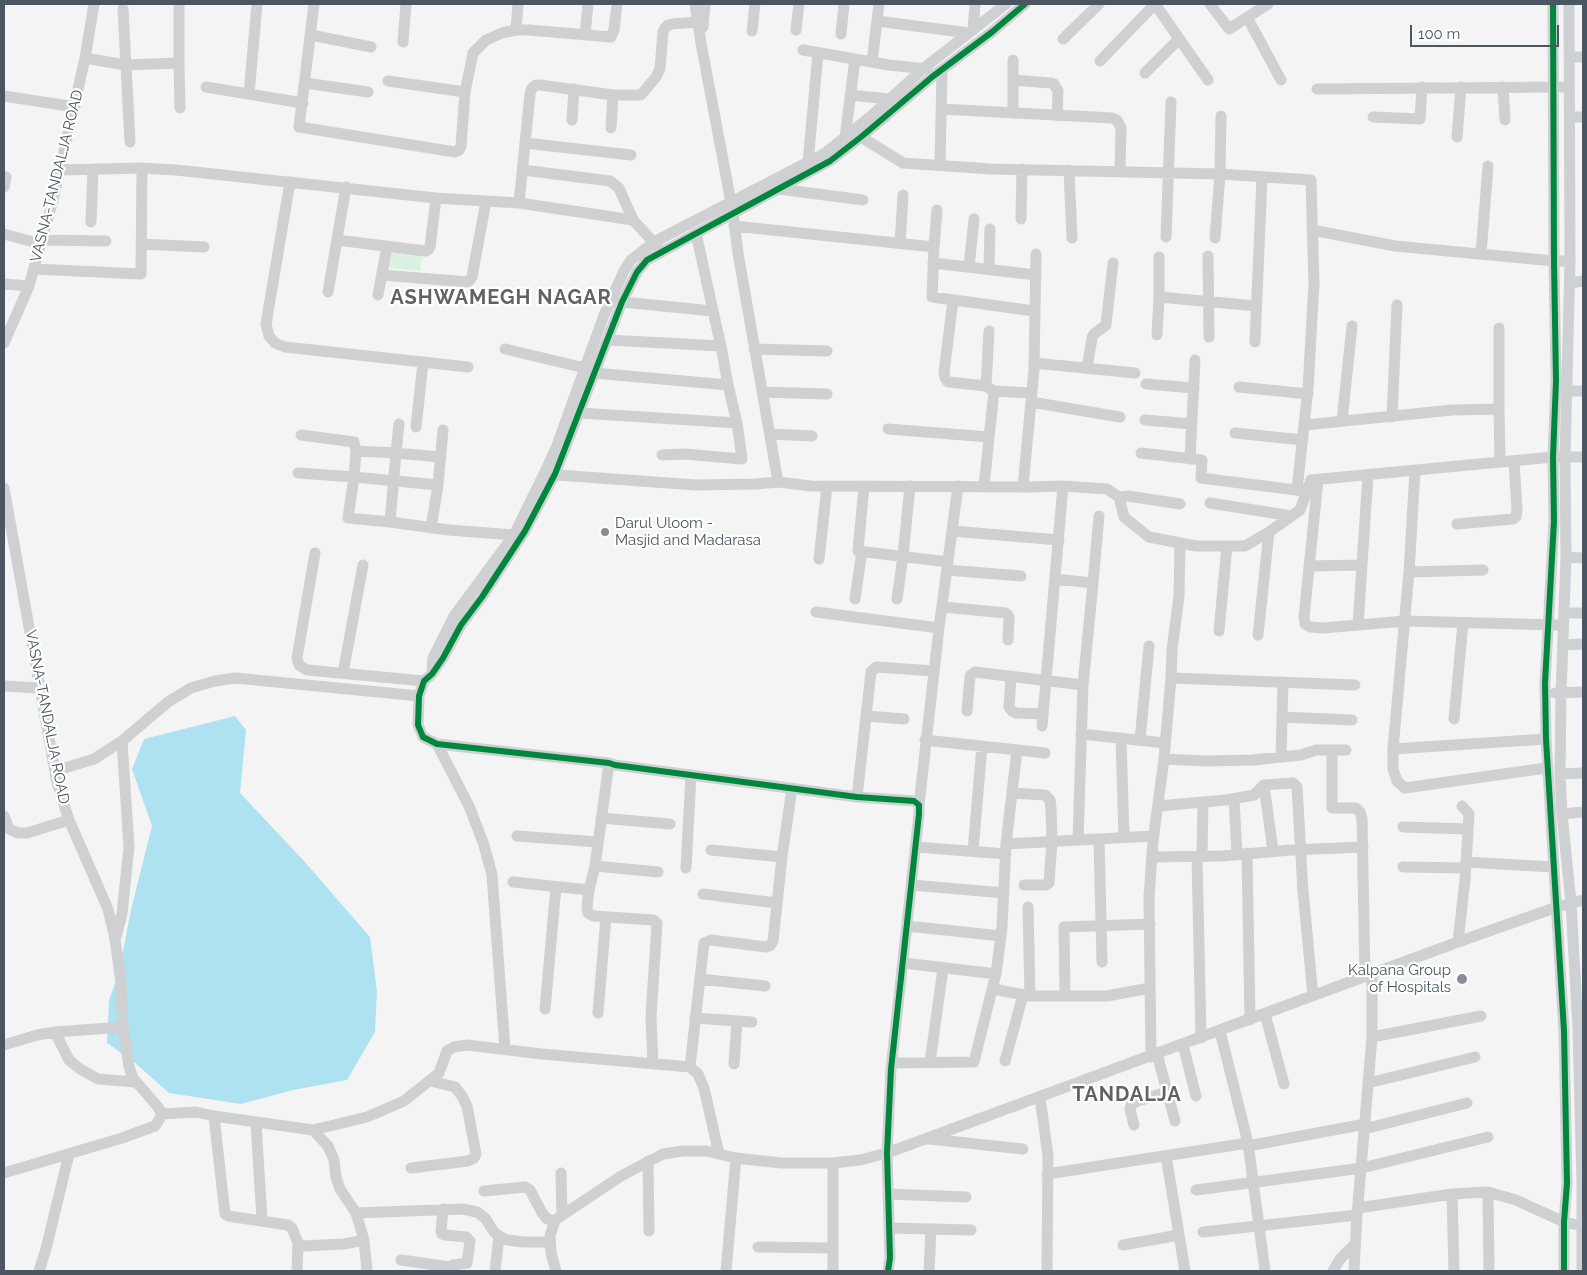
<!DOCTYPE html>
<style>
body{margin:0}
#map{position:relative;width:1587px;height:1275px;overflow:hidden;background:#f4f4f4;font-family:Raleway,sans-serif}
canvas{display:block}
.frame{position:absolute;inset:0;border:5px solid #4a5661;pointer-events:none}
.scale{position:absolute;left:1410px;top:25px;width:149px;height:22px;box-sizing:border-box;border:2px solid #4a5661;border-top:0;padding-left:6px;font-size:15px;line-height:18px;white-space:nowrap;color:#4a5661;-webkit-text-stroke:4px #fff;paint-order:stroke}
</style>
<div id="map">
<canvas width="1587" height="1275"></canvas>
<div class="frame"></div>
<div class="scale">100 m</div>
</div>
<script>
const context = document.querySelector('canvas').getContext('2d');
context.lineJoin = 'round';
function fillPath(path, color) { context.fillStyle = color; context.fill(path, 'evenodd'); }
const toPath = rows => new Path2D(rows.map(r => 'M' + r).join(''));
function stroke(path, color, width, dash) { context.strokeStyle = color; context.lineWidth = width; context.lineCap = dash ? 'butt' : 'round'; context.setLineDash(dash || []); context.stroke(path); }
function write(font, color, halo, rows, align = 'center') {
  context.font = font + ' Raleway,sans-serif'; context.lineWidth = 4.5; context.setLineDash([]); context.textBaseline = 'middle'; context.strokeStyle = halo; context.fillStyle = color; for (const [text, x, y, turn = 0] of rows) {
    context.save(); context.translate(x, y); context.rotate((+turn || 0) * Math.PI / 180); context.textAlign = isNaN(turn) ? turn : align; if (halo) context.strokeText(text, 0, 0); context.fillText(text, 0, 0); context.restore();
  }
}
const green = toPath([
 [389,253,422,255,420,271,389,268]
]);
const water = toPath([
 [235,716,246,730,240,793,304,861,370,937,377,991,375,1032,347,1080,293,1090,241,1104,169,1093,134,1062,107,1043,109,1000,119,972,131,910,152,826,132,769,144,739]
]);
const minor = toPath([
 [179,4,179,63],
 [314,4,299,127,455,152,459,150,461,146,465,92,473,53,486,40,502,33,516,30,529,30,611,37,614,30,617,4],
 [695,4,701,43,733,213,738,253,778,482],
 [1155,4,1208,80],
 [1210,4,1229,29,1268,4],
 [1553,4,1554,261,1556,381,1553,457,1554,521,1545,683,1546,739,1564,1031,1567,1183,1564,1222,1564,1271],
 [1569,4,1570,261,1565,457,1566,557,1561,693,1560,774,1562,814,1571,903,1578,1029,1582,1182,1582,1271],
 [123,9,130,142],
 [1247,17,1281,80],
 [877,21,969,33],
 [703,27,705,4],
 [516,30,518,4],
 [796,30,799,4],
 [973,30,975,4],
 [752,31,755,4],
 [841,34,844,4],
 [311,35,371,47],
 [585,35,588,4],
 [1063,39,1099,4],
 [403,42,406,4],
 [803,50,889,65,927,69],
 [1570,57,1583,57],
 [85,58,125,65,179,63,180,108],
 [1013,60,1013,113],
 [1100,61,1155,4],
 [872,62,879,4],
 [1145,73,1179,39],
 [1013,80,1051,83,1054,84,1058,91,1057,116],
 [388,81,465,92],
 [305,83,368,92],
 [206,87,303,103],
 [1503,87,1505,120],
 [1317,89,1561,87],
 [249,94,257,4],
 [850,95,889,99],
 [4,96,75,107],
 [941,109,1112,118,1117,120,1121,128,1120,172],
 [1373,117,1420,119,1422,87],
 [1570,117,1583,117],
 [572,120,574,89],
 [611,128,613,95],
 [861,137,903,163,991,169,1220,174,1311,180,1314,284,1308,388,1297,490],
 [1457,137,1461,87],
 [845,138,855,59],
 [525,143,631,155],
 [940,165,942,70],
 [812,167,808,163,818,53],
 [61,170,142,168,176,170,436,198,519,203],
 [523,170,610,181,619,188,633,220],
 [1069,170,1072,238],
 [290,182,266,324,269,336,275,343,285,347,468,367],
 [4,187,6,177],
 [779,189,863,200],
 [1021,219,1022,169],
 [91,222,93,169],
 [734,226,934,247,932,297,1034,311],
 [1312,230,1395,246,1554,261,1570,261],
 [4,234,41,244],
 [1166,237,1171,102],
 [1215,238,1220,174,1221,116],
 [42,240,106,241],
 [337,240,425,251,428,250,430,247,436,198],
 [900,243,903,195],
 [141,244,204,247],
 [657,246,633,220,519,203,530,94,532,88,536,85,540,85,613,95,641,95,656,77,660,69,663,32,665,28,668,25,672,24,698,22],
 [934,247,937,210],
 [1481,254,1488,166],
 [1208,256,1209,337],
 [1159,257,1159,297,1256,306],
 [933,263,1036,275],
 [969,267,974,219],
 [34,269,141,274,142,168],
 [989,269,990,229],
 [382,275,468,282,472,277,486,201],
 [1570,283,1583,281],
 [4,284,29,286],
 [328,292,346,187],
 [378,295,387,246],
 [953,300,944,373,945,378,948,382,986,386,994,391,1032,393],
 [622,302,713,311,696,233],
 [1157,335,1159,297],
 [608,340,721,346],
 [1255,342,1262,178],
 [4,343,29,286,53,200,85,58,94,4],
 [505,349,585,368],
 [754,349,827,351],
 [1034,363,1135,373],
 [1087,368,1092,338,1094,334,1106,325,1113,263],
 [594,373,728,385,721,346,713,311],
 [1146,384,1194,388],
 [986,386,989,331],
 [1239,387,1308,394],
 [1567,391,1583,391],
 [762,392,827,394],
 [1031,402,1120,417],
 [1499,409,1499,328],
 [580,413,737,423,728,385],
 [1392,417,1397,305],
 [1145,420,1192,424],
 [1342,421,1352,326],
 [399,424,396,453,440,457],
 [1305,425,1452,410,1499,409,1500,462],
 [416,427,423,363],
 [888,429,989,437],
 [1235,433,1303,440],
 [770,434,812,436],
 [301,435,354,442,356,451,396,453,390,522,449,530,514,535],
 [356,451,354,477,438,485],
 [1141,453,1202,460,1201,478,1304,491],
 [662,455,684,454,742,459,737,423],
 [1190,459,1195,360],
 [1415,471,1409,572,1393,749,1393,769,1397,781,1405,788,1546,768],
 [298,473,354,477,348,518,390,522],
 [544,474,696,485,756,484,778,482,811,486,1030,487,1063,486,1107,489,1119,497,1124,517,1149,537,1196,546,1245,546,1269,532,1300,510,1311,480,1553,457,1583,457],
 [1318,480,1304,617,1305,624,1311,627,1323,628,1405,621,1557,625],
 [864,486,858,551,948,562],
 [984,486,994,391],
 [1023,487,1034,370,1036,254],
 [4,488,57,783,69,820,108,909,115,939,121,983,123,1027,129,1067,133,1078,158,1107,162,1114,159,1120,155,1126,122,1138,4,1173],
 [1119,497,1128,496,1180,504],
 [1210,503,1292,516],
 [1457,524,1513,519,1516,517,1517,510,1514,461],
 [431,528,438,485,443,430],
 [952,531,1059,540],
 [315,553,297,658,299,665,307,670,424,681],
 [1566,557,1583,558],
 [819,559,827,486],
 [1309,566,1362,565],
 [947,570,1021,576],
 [1409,572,1483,570],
 [1055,579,1093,583,1083,685,1078,840],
 [1093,583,1099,516],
 [855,599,862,551],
 [897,599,903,556,910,486],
 [943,607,1006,613,1009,617,1008,640],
 [816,612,939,628],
 [1564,613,1583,613],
 [1358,625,1368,475],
 [1219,631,1227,546],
 [1258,635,1269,532],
 [1563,645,1583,644],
 [432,672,433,658,454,616,514,535,544,474,556,448,604,315,624,271,631,260,654,242,824,154,870,117,924,68,1006,4],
 [343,673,363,565],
 [1011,676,1009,707,1012,711,1016,713,1043,714],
 [1171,678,1355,685],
 [4,686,40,688],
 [1555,693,1583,692],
 [967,711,970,676,975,672,1083,685],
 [867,716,904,719],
 [1282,717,1352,720],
 [1454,719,1463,623],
 [1042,726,1063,486],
 [1081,734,1165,743],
 [1121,738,1124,837],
 [925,740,1045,753],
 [1140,740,1149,646],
 [437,744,469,806,484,845,492,875,505,1049],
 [1393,749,1546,739],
 [1332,750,1332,808,1356,808,1360,812,1362,819,1365,977],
 [1281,757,1283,682],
 [1164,759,1204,761,1253,760,1301,755,1316,750,1346,750],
 [609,763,595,866,589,890,587,907,588,913,594,916,653,920,657,923,651,1017,653,1064],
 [55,771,94,759,122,741,168,702,191,688,215,681,235,678,419,696],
 [1560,774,1583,773],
 [1264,785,1273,851],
 [1012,793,1045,795,1050,800,1051,808,1052,841,1049,883,1046,885,1024,885],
 [857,797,871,672,876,667,934,671],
 [1234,799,1237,854],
 [919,805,939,628,958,486],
 [1158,806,1226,800,1254,795,1264,785,1293,783,1297,787,1303,891,1313,996],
 [1562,814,1583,812],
 [4,816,9,829,18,833,27,833,69,820],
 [601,818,670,824],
 [1403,827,1468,829],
 [517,836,598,842],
 [1099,839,1102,962],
 [1006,844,1153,836],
 [916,847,1006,854],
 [711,850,782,857],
 [973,851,982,746],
 [1247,853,1250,1020],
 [1197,856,1201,1038],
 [1202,856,1203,802],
 [1152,857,1222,856,1291,850,1363,847],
 [1466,862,1553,867],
 [595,866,658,872],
 [1403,867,1466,868],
 [686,868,691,775],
 [513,882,589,890],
 [912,885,1004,893],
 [703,894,777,903],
 [1028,907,1030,996],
 [907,926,1001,936],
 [116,937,122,914,129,847,122,741],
 [1458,942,1465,880,1469,814,1462,806],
 [904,963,996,974],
 [700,979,765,986],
 [993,989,1030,996,1107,996,1150,988],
 [1065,996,1064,927,1150,924],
 [545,1009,556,887],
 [598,1013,606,917],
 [1265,1014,1284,1084],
 [695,1018,752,1022],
 [1220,1031,1248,1143],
 [55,1032,69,1060,80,1069,98,1079,136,1082],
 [1372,1037,1481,1016],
 [4,1045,37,1035,55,1032,123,1027],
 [1183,1045,1196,1096],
 [1157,1054,1175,1121],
 [1151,1057,1149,897,1153,841,1164,759,1171,678,1172,650,1179,596,1180,543],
 [1005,1061,1023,995],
 [930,1062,943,969],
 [892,1063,974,1062,996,974,1002,927,1006,844,1017,750],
 [734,1064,737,1021],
 [690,1067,698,1074,704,1088,719,1154],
 [1368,1083,1475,1057],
 [1040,1097,1048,1156,1047,1271],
 [162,1114,196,1112,214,1116,313,1130,367,1117,404,1101,439,1073,447,1051,454,1047,467,1045,542,1054,690,1067,704,943,711,940,766,947,770,946,773,941,782,857,792,788],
 [214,1116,225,1214,228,1216,288,1225,292,1228,298,1243,303,1246,344,1244,364,1240],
 [256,1122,262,1220],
 [1134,1125,1130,1109,1131,1105,1135,1102,1167,1092],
 [1364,1129,1467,1103],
 [313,1130,328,1146,334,1160,336,1177,340,1189,356,1213,364,1240,367,1271],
 [929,1139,1023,1149],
 [1248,1146,1365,1124],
 [1166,1156,1185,1271],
 [648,1161,649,1231],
 [833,1163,833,1271],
 [411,1168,468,1161,474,1158,476,1154,467,1106,462,1096,455,1087,431,1081],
 [561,1173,562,1215],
 [1047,1174,1248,1143,1265,1271],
 [1196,1190,1362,1168,1488,1137],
 [484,1191,525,1187,530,1190,541,1211,546,1218,554,1222],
 [1488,1192,1489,1271],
 [888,1194,966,1197],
 [1452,1194,1454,1271],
 [1358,1208,1452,1194,1488,1192,1516,1200,1564,1222,1582,1226],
 [443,1209,441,1231,442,1234,445,1235,466,1237,470,1241,467,1263,453,1265,450,1267,449,1271],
 [356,1213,463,1209,477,1212,485,1218,494,1232,499,1236,507,1240,523,1242,550,1242],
 [889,1228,971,1230],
 [1203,1232,1357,1215],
 [1123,1245,1179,1235],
 [758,1247,833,1248],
 [401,1260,450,1267],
 [39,1271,46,1249,69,1154],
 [297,1271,298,1243],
 [495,1271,499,1236],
 [556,1271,551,1253,550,1236,555,1220,621,1176,663,1154,683,1151,706,1151,736,1158,781,1163,833,1163,860,1160,887,1153,1458,942,1557,907,1583,900],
 [726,1271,736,1158],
 [888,1271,890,1258,887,1153,891,1069,919,814,919,805,914,801,857,797,615,765,609,763,437,744,423,737,418,725,419,696,424,681,432,674,443,658,461,625,482,597,525,531,555,474,622,302,637,272,647,260,830,161,861,137,932,77,992,32,1025,4],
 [929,1271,931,1229],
 [1333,1271,1340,1259,1355,1244],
 [1354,1271,1357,1215,1372,1037,1372,974]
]);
const cycleway = toPath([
 [1553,4,1554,261,1556,381,1553,457,1554,521,1545,683,1546,739,1564,1031,1567,1183,1564,1222,1564,1271],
 [888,1271,890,1258,887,1153,891,1069,919,814,919,805,914,801,857,797,615,765,609,763,437,744,423,737,418,725,419,696,424,681,432,674,443,658,461,625,482,597,525,531,555,474,622,302,637,272,647,260,830,161,861,137,932,77,992,32,1025,4]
]);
const markers = [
 [605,532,5,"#868d94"],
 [1462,979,6,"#868d94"]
];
const streetNames = [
 ["VASNA-TANDALJA ROAD",57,176,-76],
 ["VASNA-TANDALJA ROAD",47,717,79]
];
const poiNames = [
 ["Darul Uloom -",615,523],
 ["Masjid and Madarasa",615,540],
 ["Kalpana Group",1451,970,"right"],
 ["of Hospitals",1451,987,"right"]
];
const districtNames = [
 ["ASHWAMEGH NAGAR",501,298],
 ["TANDALJA",1127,1095]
];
fillPath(green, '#d9f2e3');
fillPath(water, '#aee2f0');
stroke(minor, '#ced0d2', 11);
stroke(cycleway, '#00873e', 6);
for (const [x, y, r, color] of markers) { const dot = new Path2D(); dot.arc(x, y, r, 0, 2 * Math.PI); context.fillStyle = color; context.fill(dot); stroke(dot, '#fff', 2); }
write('15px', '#4a5661', '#fff', streetNames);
write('15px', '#4a5661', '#fff', poiNames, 'left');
context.letterSpacing = '1px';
write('bold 20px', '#5f6368', '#fff', districtNames);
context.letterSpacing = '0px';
</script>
